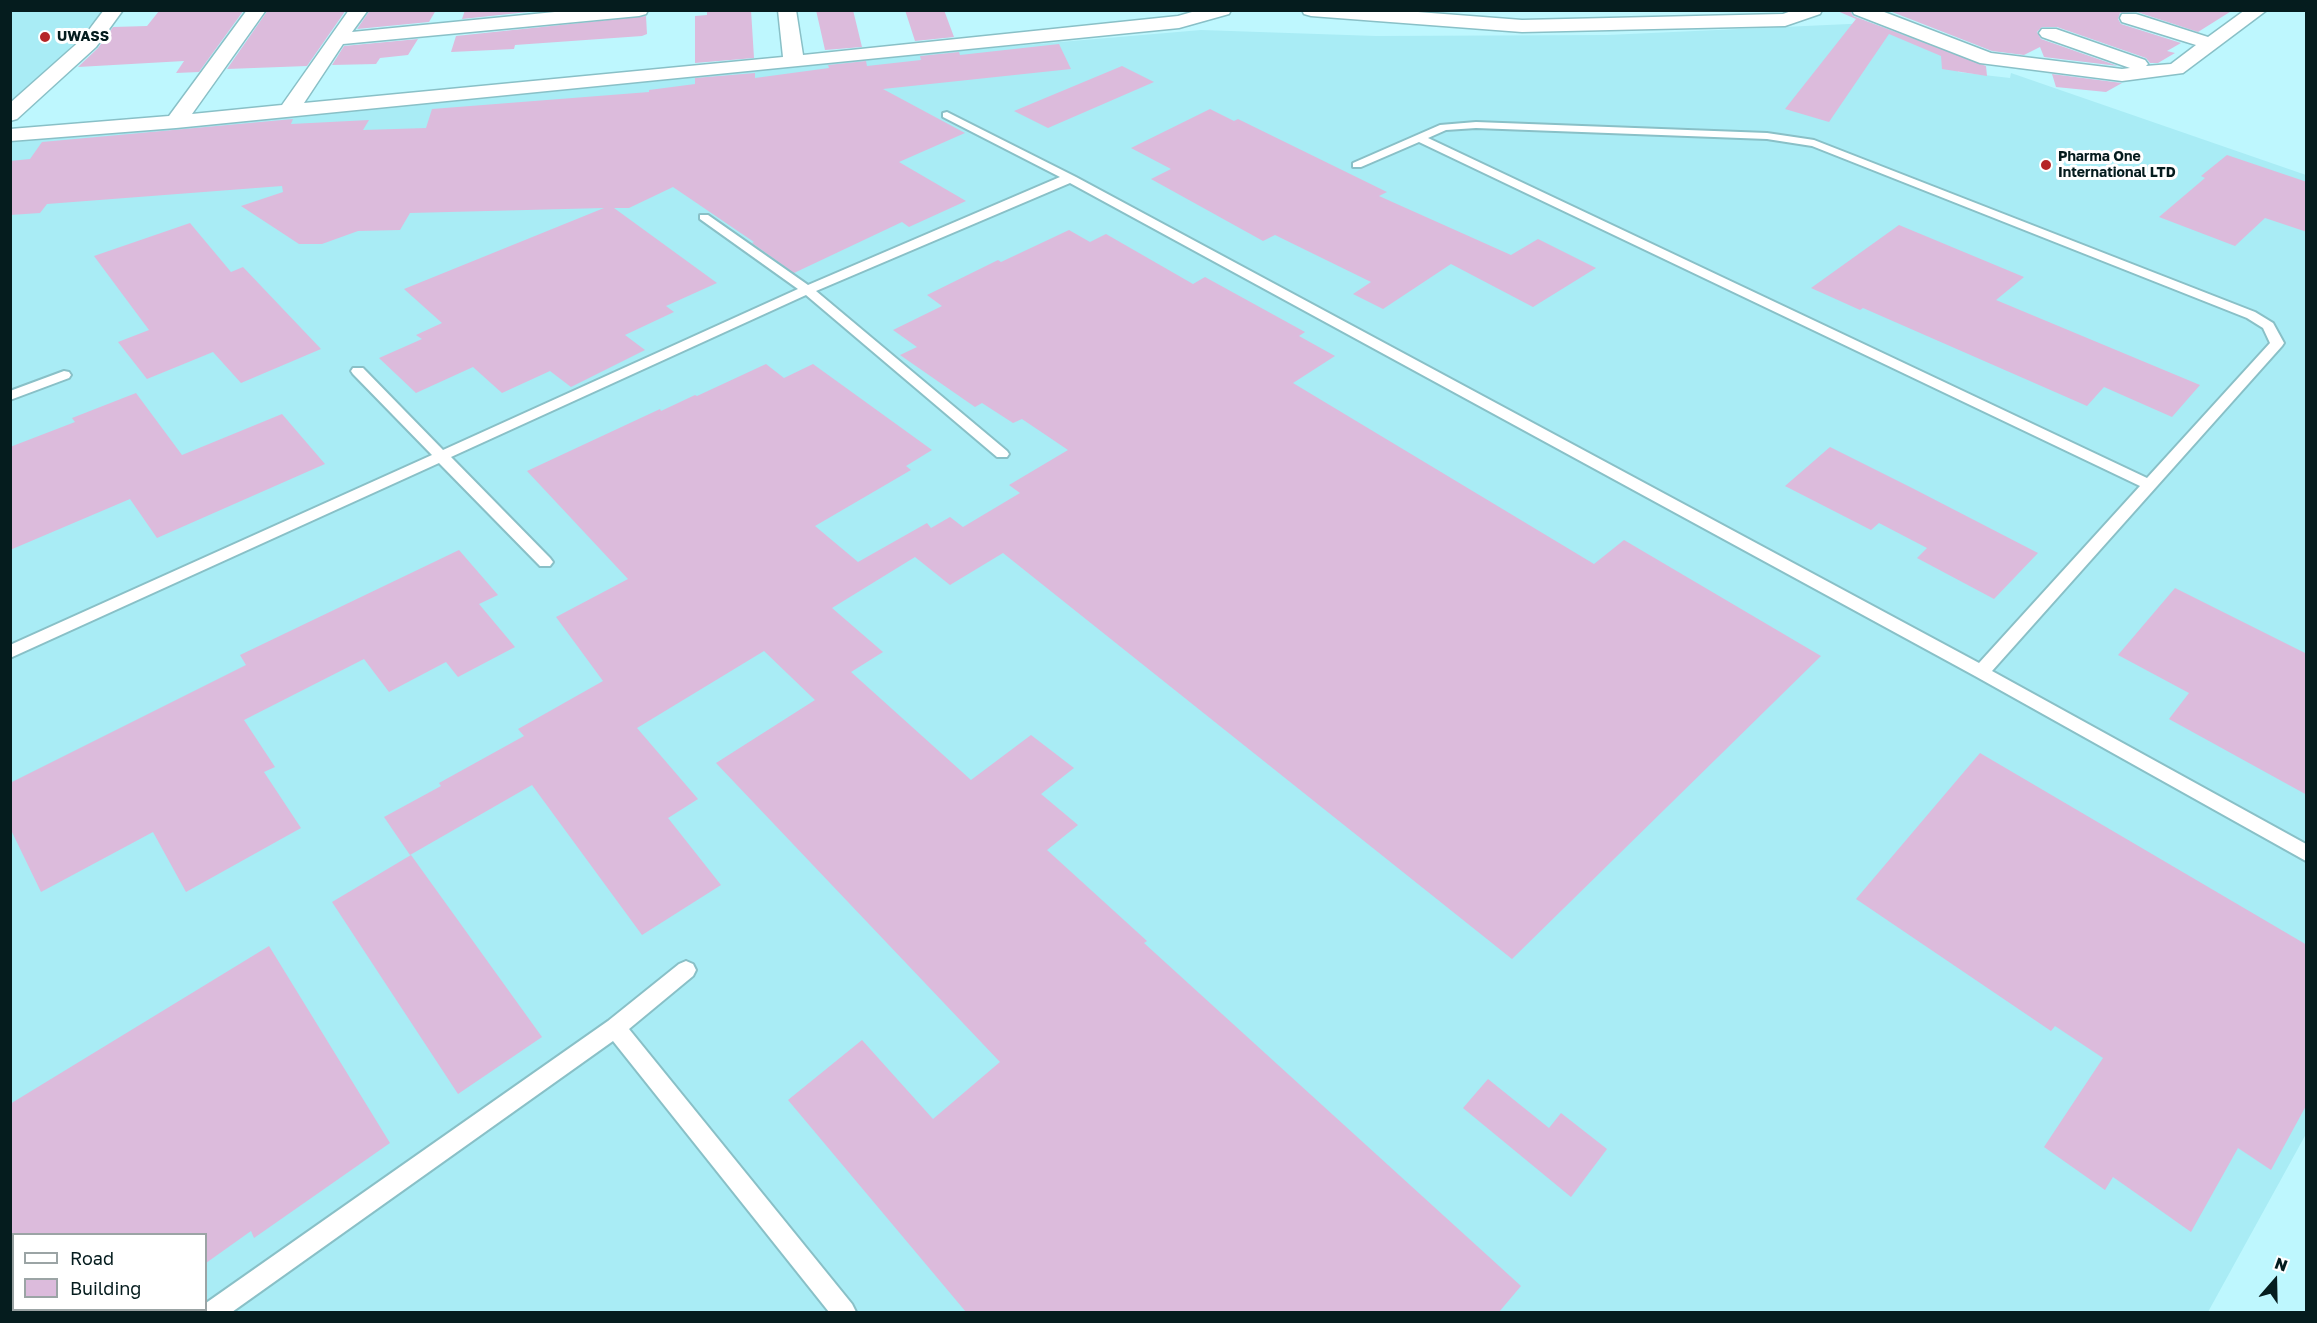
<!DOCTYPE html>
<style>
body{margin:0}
#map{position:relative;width:2317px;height:1323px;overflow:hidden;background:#bef7fe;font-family:"Golos Text",sans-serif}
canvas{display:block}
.frame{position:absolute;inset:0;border:12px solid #051c1e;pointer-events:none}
.legend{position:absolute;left:12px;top:1233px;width:195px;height:78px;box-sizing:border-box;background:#fff;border:2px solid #9ba4a5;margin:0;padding:8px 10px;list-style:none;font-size:18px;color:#051c1e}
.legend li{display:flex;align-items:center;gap:12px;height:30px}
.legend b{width:30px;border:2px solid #9ba4a5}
.north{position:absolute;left:2245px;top:1251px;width:60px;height:60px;-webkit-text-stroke:4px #fff;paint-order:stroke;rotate:20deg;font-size:16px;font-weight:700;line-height:24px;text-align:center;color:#051c1e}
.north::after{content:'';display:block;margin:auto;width:21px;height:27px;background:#051c1e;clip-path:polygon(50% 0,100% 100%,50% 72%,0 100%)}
</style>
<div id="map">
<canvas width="2317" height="1323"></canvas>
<div class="frame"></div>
<ul class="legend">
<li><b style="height:8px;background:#fff"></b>Road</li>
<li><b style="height:16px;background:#dcbbdc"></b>Building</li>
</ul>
<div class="north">N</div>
</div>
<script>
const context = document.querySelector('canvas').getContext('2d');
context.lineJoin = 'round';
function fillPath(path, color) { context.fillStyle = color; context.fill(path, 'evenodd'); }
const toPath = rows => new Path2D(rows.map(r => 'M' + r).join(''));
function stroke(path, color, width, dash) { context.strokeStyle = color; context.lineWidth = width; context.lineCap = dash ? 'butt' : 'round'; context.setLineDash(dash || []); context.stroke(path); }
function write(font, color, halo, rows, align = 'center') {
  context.font = font + ' "Golos Text",sans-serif'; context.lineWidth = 6; context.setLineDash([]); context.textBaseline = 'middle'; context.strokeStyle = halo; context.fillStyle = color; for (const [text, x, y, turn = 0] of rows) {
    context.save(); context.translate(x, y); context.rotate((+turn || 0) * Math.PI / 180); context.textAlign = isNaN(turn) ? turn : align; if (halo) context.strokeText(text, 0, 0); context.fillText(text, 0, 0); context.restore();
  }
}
const built = toPath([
 [11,11,103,11,56,63,11,102],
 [1871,23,1954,53,1958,72,2010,78,2011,73,2306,175,2306,1134,2208,1312,11,1312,11,128,394,99,1201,30,1376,36,1607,35],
 [14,1234,206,1234,206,1310,14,1310]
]);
const building = toPath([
 [171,10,244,10,199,72,176,73,184,61,78,67,98,48,113,27,147,26,159,11],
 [268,10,346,10,307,66,227,69],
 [370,10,436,10,429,22,357,29],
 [465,10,547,10,462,19],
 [707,10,751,10,754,58,695,63,695,16,707,15],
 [816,10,853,10,862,47,825,50],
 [905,10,944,10,954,37,915,41],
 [1835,10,1850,10,1853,16,1986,66,1987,76,1942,69,1941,56,1889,34,1829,122,1785,109,1856,19],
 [1887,10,2233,10,2198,32,2137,12,2120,13,2118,19,2121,24,2181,43,2167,51,2175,53,2158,63,2150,63,2146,58,2057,27,2042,27,2037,32,2041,39,2118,66,2044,57,2040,47,2024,55,1992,51],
 [646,16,647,34,642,36,515,45,514,49,451,52,456,36],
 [418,39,408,55,380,58,376,64,332,65,344,46],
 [1059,44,1071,69,883,89,965,133,899,162,966,201,909,227,902,222,794,273,752,243,754,242,673,187,629,208,614,208,717,283,666,306,674,312,625,335,645,350,571,387,550,371,502,393,473,367,416,393,379,358,422,339,416,335,442,323,404,289,604,208,410,213,400,230,358,231,322,244,299,244,241,206,283,192,282,186,47,204,40,213,10,215,10,161,30,159,42,142,293,119,291,124,369,120,363,130,426,128,432,109,649,92,649,90,695,84,695,78,755,73,755,78,829,68,828,65,866,61,867,66,921,60,920,56,959,52,960,55],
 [1122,66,1154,82,1048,128,1014,111],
 [2052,74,2122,83,2106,92,2056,87],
 [1210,109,1234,121,1238,119,1387,192,1379,196,1511,255,1538,239,1596,268,1533,307,1451,264,1383,309,1353,294,1371,282,1275,235,1263,241,1151,179,1171,169,1131,148],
 [2227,155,2307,182,2307,232,2265,218,2235,246,2159,217,2205,178,2201,176],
 [190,223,231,272,243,267,321,349,241,383,213,352,147,379,118,342,149,330,94,256],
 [1899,225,2024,277,1996,300,2200,385,2172,417,2104,387,2087,406,1863,308,1860,310,1811,288],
 [1069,230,1090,242,1106,234,1193,284,1205,277,1305,332,1299,336,1335,356,1293,383,1594,564,1624,540,1821,656,1512,959,1003,553,950,585,915,557,832,608,883,652,851,672,971,780,1031,735,1074,768,1041,794,1078,825,1047,850,1147,941,1144,943,1521,1286,1499,1312,966,1312,788,1100,862,1040,933,1119,1000,1062,716,763,815,700,764,651,637,728,698,799,668,818,721,885,642,935,532,785,410,855,384,817,441,786,439,783,524,736,518,729,603,681,556,617,628,579,527,471,660,409,661,411,695,395,697,396,766,364,784,378,813,364,932,450,906,466,911,470,815,526,858,562,927,523,931,528,950,517,963,527,1020,493,1009,485,1068,450,1022,419,1013,423,982,403,975,407,900,355,917,347,893,330,942,306,927,295,998,260,1001,262],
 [136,393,182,455,282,414,325,464,157,538,130,499,10,550,10,447,75,422,72,418],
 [1830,447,1914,489,2038,553,1994,599,1917,558,1927,548,1879,523,1871,530,1785,486],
 [459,550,498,595,479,604,515,647,458,677,446,662,389,692,364,659,244,720,275,767,264,772,301,828,186,892,153,832,41,892,10,828,10,783,246,665,240,655],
 [2175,588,2307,654,2307,795,2169,719,2189,693,2118,655],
 [1980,753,2307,945,2307,1104,2271,1170,2238,1148,2191,1232,2113,1177,2105,1190,2044,1147,2103,1058,2055,1026,2051,1031,1856,899],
 [411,855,542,1037,458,1094,332,902],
 [269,946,390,1143,254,1238,251,1231,206,1263,206,1234,10,1234,10,1104],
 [1488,1079,1549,1128,1561,1113,1607,1149,1571,1197,1463,1108]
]);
const lane = toPath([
 [947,112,1076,177,1979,663,2140,486,1419,142,1361,167,1353,167,1353,163,1440,125,1476,122,1767,133,1814,140,2255,312,2273,323,2284,343,2282,346,1992,671,2306,844,2306,861,1975,676,1070,183,816,291,1007,451,1009,454,1007,457,997,457,806,295,451,457,550,558,553,562,550,566,540,566,439,463,10,658,10,645,432,455,353,374,351,371,353,368,363,368,443,450,798,289,700,219,700,215,708,215,808,285,1060,177,943,117,943,113,947,112],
 [1476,128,1767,139,1812,146,2247,318,2263,328,2270,343,2147,478,1428,138,1446,130,1476,128],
 [64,371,69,372,71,375,69,378,10,400,10,391,64,371],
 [686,961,693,964,696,970,693,976,629,1029,852,1304,856,1312,829,1312,613,1041,232,1312,201,1312,202,1310,206,1310,206,1303,608,1021,679,964,686,961]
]);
const street = toPath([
 [104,10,123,10,96,47,17,119,10,121,10,103,82,39,104,10],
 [247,10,266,10,192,114,282,105,349,10,368,10,352,32,575,10,648,10,646,14,639,16,343,44,304,103,783,57,778,10,796,10,803,55,1178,16,1199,10,1231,10,1229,14,1179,28,176,128,10,141,10,129,169,116,247,10],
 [1302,10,1392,10,1522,20,1783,14,1794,10,1822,10,1820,14,1785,26,1522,32,1311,16,1304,14,1302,10],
 [1852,10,1879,10,1991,53,2122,69,2130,68,2042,37,2039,33,2042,29,2056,29,2145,60,2148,64,2146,66,2171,64,2196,45,2122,22,2120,18,2122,14,2136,14,2208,37,2245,10,2267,10,2183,73,2122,81,1980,63,1854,14,1852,10]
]);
const markers = [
 [45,37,6,"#b52526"],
 [2046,165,6,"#b52526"]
];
const farPoinames = [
 ["UWASS",57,37],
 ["Pharma One",2058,157],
 ["International LTD",2058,173]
];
fillPath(built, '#a9ecf5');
fillPath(building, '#dcbbdc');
stroke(lane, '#89c0c7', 4);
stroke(street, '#89c0c7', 3);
fillPath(lane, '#fff');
fillPath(street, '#fff');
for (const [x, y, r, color] of markers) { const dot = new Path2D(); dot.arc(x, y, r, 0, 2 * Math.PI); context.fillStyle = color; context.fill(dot); stroke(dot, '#fff', 2); }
write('bold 14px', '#051c1e', '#fff', farPoinames, 'left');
</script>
